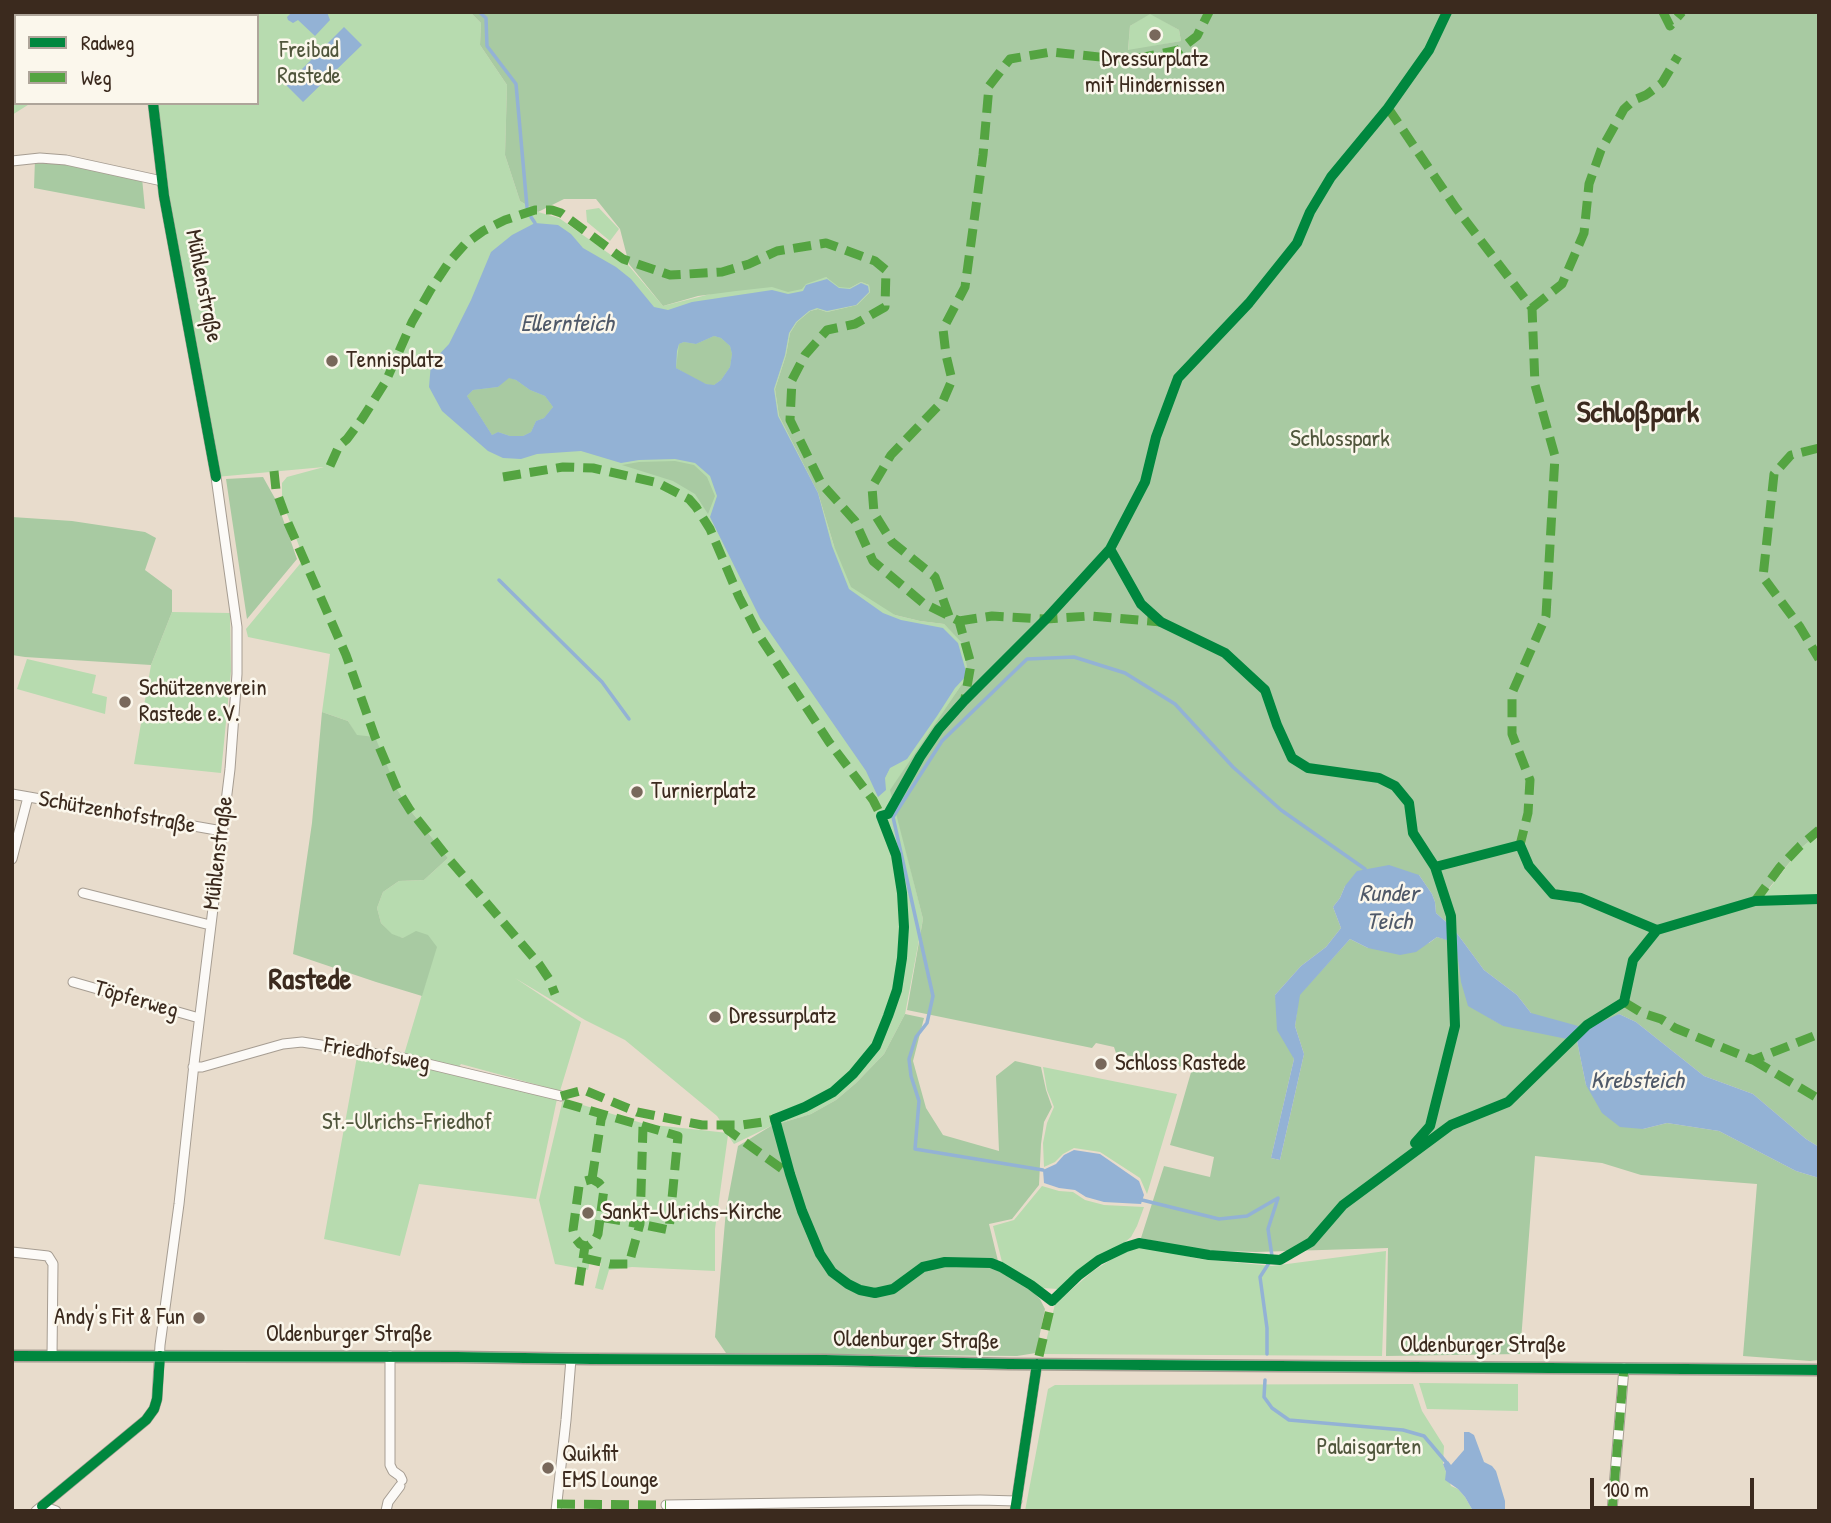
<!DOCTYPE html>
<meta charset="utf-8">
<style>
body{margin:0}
#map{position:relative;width:1831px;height:1523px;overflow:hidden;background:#e8dccc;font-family:"Patrick Hand",sans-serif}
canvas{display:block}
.frame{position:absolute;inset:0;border:14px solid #3b2a1e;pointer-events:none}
.legend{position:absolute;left:14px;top:14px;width:245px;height:91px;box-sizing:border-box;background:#fbf7ec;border:2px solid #aea59a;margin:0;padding:9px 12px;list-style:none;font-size:21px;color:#3b2a1e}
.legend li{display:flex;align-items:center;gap:14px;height:35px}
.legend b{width:35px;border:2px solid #aea59a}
.scale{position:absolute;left:1590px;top:1478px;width:164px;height:32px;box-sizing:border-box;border:4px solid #3b2a1e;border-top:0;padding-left:9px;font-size:21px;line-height:24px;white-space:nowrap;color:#3b2a1e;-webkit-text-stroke:5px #fbf7ec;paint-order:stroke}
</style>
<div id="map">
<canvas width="1831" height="1523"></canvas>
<div class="frame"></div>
<ul class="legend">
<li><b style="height:9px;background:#00873e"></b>Radweg</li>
<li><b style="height:9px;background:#54a441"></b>Weg</li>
</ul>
<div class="scale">100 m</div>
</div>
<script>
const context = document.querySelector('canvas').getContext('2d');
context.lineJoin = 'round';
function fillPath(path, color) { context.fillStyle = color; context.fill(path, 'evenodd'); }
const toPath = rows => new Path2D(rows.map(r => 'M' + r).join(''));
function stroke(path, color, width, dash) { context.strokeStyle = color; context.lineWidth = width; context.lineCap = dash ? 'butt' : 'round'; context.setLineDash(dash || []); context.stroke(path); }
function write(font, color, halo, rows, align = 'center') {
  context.font = font + ' "Patrick Hand",sans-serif'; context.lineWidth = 5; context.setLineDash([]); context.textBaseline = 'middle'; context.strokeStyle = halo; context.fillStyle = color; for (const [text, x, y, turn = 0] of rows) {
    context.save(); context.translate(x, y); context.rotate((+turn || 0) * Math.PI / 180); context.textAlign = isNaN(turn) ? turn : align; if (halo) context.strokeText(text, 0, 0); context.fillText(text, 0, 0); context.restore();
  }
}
const green = toPath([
 [12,12,121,12,116,16,16,16,16,103,31,103,12,115],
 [244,12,470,12,481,23,480,45,507,85,505,155,520,201,538,212,559,218,611,255,623,259,663,306,766,280,826,277,850,288,861,282,869,285,870,292,857,305,827,312,818,309,810,311,797,322,790,333,786,355,775,389,779,416,818,493,834,546,895,615,920,621,944,624,963,643,968,675,891,790,923,919,905,1014,884,1054,856,1083,836,1100,811,1114,771,1126,734,1144,728,1135,715,1229,715,1271,632,1267,609,1270,603,1290,595,1288,601,1263,590,1261,588,1270,555,1264,539,1200,563,1099,645,1124,728,1133,717,1116,625,1040,585,1020,515,978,581,1022,560,1091,461,1064,456,1071,557,1099,536,1199,419,1184,400,1256,324,1239,358,1051,403,1058,436,947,392,935,381,923,377,908,383,892,399,881,424,880,448,858,410,810,397,789,356,735,348,721,322,712,330,654,248,637,246,629,304,559,282,501,282,483,287,477,324,467,216,477,166,195,155,104,257,103,257,16,242,16],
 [1150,13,1179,30,1181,41,1128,51,1130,26],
 [599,208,619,229,610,241,587,222,586,210],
 [172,612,230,613,231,671,221,773,134,764,151,665],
 [27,659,96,675,92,693,107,697,105,714,17,689],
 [1819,833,1819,896,1762,898,1801,848],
 [1043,1067,1177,1094,1147,1194,1140,1178,1100,1152,1074,1148,1063,1154,1055,1162,1044,1167,1043,1143,1047,1123,1054,1107,1047,1090],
 [1042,1186,1059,1191,1073,1192,1085,1200,1104,1205,1144,1207,1137,1226,1131,1237,1125,1242,1090,1263,1058,1289,1042,1288,1003,1266,993,1226,1014,1220],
 [1141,1246,1200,1259,1272,1266,1386,1251,1382,1356,1043,1354,1055,1304,1093,1271,1128,1249],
 [1419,1383,1518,1384,1518,1411,1427,1409],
 [1413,1384,1422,1411,1444,1446,1443,1464,1451,1486,1458,1489,1465,1497,1473,1511,1025,1511,1048,1389,1055,1385]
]);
const forest = toPath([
 [470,12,1819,12,1819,833,1801,848,1762,897,1819,896,1819,1147,1806,1139,1753,1094,1704,1076,1636,1022,1619,1014,1577,1041,1586,1085,1643,1129,1667,1123,1719,1131,1796,1171,1819,1178,1819,1360,1810,1361,1743,1356,1757,1184,1641,1175,1602,1163,1535,1156,1520,1354,1386,1356,1388,1248,1256,1252,1195,1250,1141,1238,1164,1166,1210,1177,1214,1157,1170,1145,1192,1069,1116,1053,1114,1047,1096,1043,1092,1048,907,1010,923,919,890,790,968,675,963,644,944,624,920,621,895,615,851,587,834,546,818,493,779,416,775,389,786,355,790,333,797,322,810,311,818,309,827,312,857,305,870,292,869,285,861,282,850,288,839,287,826,277,806,284,802,289,788,292,772,287,736,291,698,296,663,306,629,264,620,229,596,199,564,199,538,212,520,201,505,155,507,85,480,45,481,23],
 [1150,14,1179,30,1181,41,1128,50,1130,26],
 [1419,875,1432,894,1435,902,1436,913,1453,928,1484,970,1517,995,1531,1013,1504,1026,1490,1018,1458,952,1456,942,1437,937,1429,943,1368,948,1350,939,1299,995,1295,1026,1304,1054,1280,1160,1271,1158,1294,1059,1275,995,1301,966,1326,947,1341,928,1333,907,1340,898,1345,886],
 [35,159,142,178,145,209,34,188],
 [714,336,721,338,730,346,732,354,730,367,721,380,714,385,710,385,702,383,676,368,679,344,684,342,696,344],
 [509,377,516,380,530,390,545,396,553,407,544,418,536,421,531,432,523,436,510,436,498,432,492,435,467,396,473,390,498,387],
 [675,461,694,465,707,477,715,496,708,514,695,494,673,481,622,465,639,462],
 [263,477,277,502,297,559,247,619,226,479],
 [12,517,72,521,145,532,156,538,145,570,172,590,172,612,151,665,25,657,12,655],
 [322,712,348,721,357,735,375,737,397,789,410,810,448,858,424,880,399,881,383,892,377,908,381,923,392,934,403,938,416,931,428,935,437,947,422,996,376,982,293,954,312,823],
 [905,1014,924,1018,913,1061,926,1108,943,1135,999,1151,996,1076,1015,1061,1041,1067,1046,1090,1052,1107,1044,1122,1041,1144,1039,1185,1012,1219,989,1224,1000,1269,1026,1285,1040,1299,1045,1309,1036,1353,1017,1356,726,1353,715,1337,726,1210,738,1146,771,1126,811,1114,836,1100,856,1083,884,1054]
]);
const water = toPath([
 [292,12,327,12,330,20,315,36,298,20,293,23,288,20,287,17],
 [344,27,362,45,303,102,286,85],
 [535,223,558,225,571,234,583,248,616,267,631,279,654,307,668,310,692,302,772,290,788,294,803,291,806,285,827,279,839,288,850,289,861,283,868,286,869,292,856,305,827,311,817,308,809,311,796,322,789,333,785,355,774,389,778,416,818,493,832,546,849,589,883,613,901,620,943,628,958,643,967,675,955,688,937,716,907,759,890,768,885,778,886,790,878,797,866,771,760,618,710,517,717,496,710,476,695,463,675,459,639,460,621,463,581,451,537,454,521,459,503,458,488,451,442,411,429,387,431,363,449,344,471,300,491,252,512,235],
 [714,336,721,338,730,346,732,354,730,367,721,380,714,385,706,384,676,368,677,351,679,344,684,342,696,344],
 [509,378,516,380,530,390,545,396,553,407,544,418,536,421,531,432,523,436,510,436,498,432,492,435,467,396,473,390,498,387],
 [1389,865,1419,875,1432,894,1435,902,1436,913,1453,928,1484,970,1517,995,1531,1013,1589,1029,1594,1025,1619,1014,1636,1022,1704,1076,1753,1094,1806,1139,1819,1147,1819,1178,1796,1171,1719,1131,1667,1123,1643,1129,1620,1127,1602,1113,1586,1085,1577,1041,1503,1026,1468,1006,1461,982,1456,943,1437,937,1416,952,1400,955,1368,948,1350,939,1300,995,1295,1026,1304,1054,1280,1160,1271,1158,1294,1059,1277,1030,1275,995,1301,966,1326,947,1341,928,1333,907,1340,898,1345,886,1357,871],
 [1074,1150,1100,1154,1139,1181,1144,1195,1141,1204,1104,1202,1086,1197,1075,1190,1059,1188,1044,1183,1043,1170,1056,1164,1064,1155],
 [1464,1432,1469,1432,1474,1435,1484,1462,1492,1466,1496,1471,1505,1501,1505,1511,1473,1511,1465,1497,1458,1489,1445,1480,1446,1472,1443,1464,1448,1461,1451,1465,1464,1450]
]);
const stream = toPath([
 [479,12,486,18,487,46,516,84,527,207],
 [531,217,535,223],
 [499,580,602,682,629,719],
 [1043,1170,915,1149,919,1101,911,1076,909,1059,916,1037,927,1023,933,996,893,817,942,741,1027,659,1074,657,1125,673,1175,704,1233,767,1281,810,1365,869],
 [1142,1200,1219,1219,1247,1216,1278,1198,1268,1229,1272,1256],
 [1267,1354,1267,1328,1260,1277,1269,1263],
 [1265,1380,1264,1397,1272,1408,1289,1420,1403,1430,1424,1436,1446,1462]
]);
const minor = toPath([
 [143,12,143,16],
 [239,16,241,12],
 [12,161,40,158,66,160,162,181],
 [12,794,222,831],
 [12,859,28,797],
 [83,893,210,925],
 [73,982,199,1018],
 [193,1067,202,1067,283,1044,302,1042,403,1058,561,1096],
 [12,1252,48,1256,53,1264,52,1356],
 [390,1356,390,1465,393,1471,400,1476,402,1480],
 [666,1505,980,1500,1017,1501],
 [42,1506,56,1511],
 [36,1511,146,1420,154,1409,157,1399,160,1345,179,1204,194,1064,230,769,237,674,237,627,216,477,164,196,153,103],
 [386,1511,388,1502,400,1486],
 [556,1511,566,1420,571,1359],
 [1015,1511,1037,1364],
 [1612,1511,1624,1368]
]);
const tertiary = toPath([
 [12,1356,457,1357,591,1359,825,1360,1009,1364,1819,1370]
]);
const quiet = toPath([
 [1663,12,1670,26,1682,12],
 [1388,108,1456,208,1532,308,1535,385,1555,456,1546,616,1512,693,1512,734,1530,780,1528,813,1520,845,1523,851],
 [1532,308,1562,284,1584,233,1589,184,1601,150,1624,109,1634,100,1646,95,1662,83,1678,56],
 [1819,448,1791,455,1774,474,1763,577,1800,627,1819,659],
 [330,466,339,446,347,439,362,419,386,381,412,322,431,289,449,262,465,244,483,231,505,220,535,210,552,210,561,213,623,259,670,275,722,272,749,264,777,251,826,243,875,261,886,270,885,307,855,324,827,330,805,355,792,380,790,420,821,483,855,521,873,561,923,603,959,621,971,664,965,698],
 [274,471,276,490,288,523,346,655,375,737,397,789,410,810,448,858,539,964,549,979,555,994],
 [503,477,563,467,593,468,658,483,689,499,696,507,710,529,739,597,758,634,829,742,873,800,883,820],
 [949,616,935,577,892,542,874,513,872,487,891,455,943,401,952,380,946,355,943,329,965,287,983,155,989,86,1010,59,1051,52,1129,60,1179,50,1197,36,1209,12],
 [959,621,992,616,1046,619,1090,616,1161,622],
 [1755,901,1780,867,1800,846,1819,830],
 [1624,1002,1642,1013,1661,1019,1675,1028,1753,1060,1819,1034],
 [1753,1060,1819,1099],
 [561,1096,584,1090,637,1112,702,1125,742,1125,763,1122,781,1117],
 [564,1103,678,1136,669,1230,640,1224,643,1127],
 [725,1125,728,1130,789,1174],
 [592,1179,602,1114],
 [583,1258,610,1264,629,1264,640,1224,600,1217],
 [579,1285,585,1246,589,1245,595,1240,598,1234,604,1189,599,1183,592,1179,585,1181,579,1186,573,1230,575,1238,580,1244,585,1246],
 [1039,1356,1052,1301],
 [557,1504,666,1505],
 [1612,1511,1624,1368]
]);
const cycleway = toPath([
 [153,103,164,196,216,477],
 [1110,549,1141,604,1161,622,1225,653,1265,690,1277,725,1292,758,1308,768,1379,778,1395,786,1409,803,1413,833,1435,867,1451,916,1455,1026,1430,1126,1415,1143],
 [1435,867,1520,845,1529,866,1553,894,1581,898,1657,930],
 [1052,1301,1031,1285,1001,1267,991,1263,945,1262,923,1267,893,1289,875,1293,860,1290,848,1284,832,1272,820,1254,802,1211,790,1174,775,1119,805,1107,833,1092,853,1074,876,1046,888,1016,897,990,902,958,904,927,902,893,896,855,881,816,888,814,920,757,939,729,964,701,1046,619,1110,549,1145,482,1156,437,1178,378,1249,303,1297,243,1310,212,1331,177,1388,108,1429,50,1447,12],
 [1052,1301,1079,1275,1099,1260,1126,1247,1139,1243,1209,1255,1280,1260,1311,1242,1343,1205,1451,1125,1508,1102,1587,1025,1624,1002,1633,960,1657,930,1755,901,1819,899],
 [12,1356,457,1357,591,1359,825,1360,1009,1364,1819,1370],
 [42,1506,146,1420,154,1409,157,1399,160,1356],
 [1015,1511,1037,1364]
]);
const markers = [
 [1155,35,7,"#78685b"],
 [332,361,7,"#78685b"],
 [125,702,7,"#78685b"],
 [637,792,7,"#78685b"],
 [715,1017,7,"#78685b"],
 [1101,1064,7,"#78685b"],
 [588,1213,7,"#78685b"],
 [199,1318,7,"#78685b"],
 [548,1468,7,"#78685b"]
];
const parkNames = [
 ["Freibad",309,51],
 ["Rastede",309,77],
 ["Schlosspark",1340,440],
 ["St.-Ulrichs-Friedhof",407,1123],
 ["Palaisgarten",1369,1448]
];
const poiNames = [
 ["Dressurplatz",1155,60,"center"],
 ["mit Hindernissen",1155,86,"center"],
 ["Tennisplatz",346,361],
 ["Schützenverein",139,689],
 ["Rastede e.V.",139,715],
 ["Turnierplatz",651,792],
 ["Dressurplatz",729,1017],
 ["Schloss Rastede",1115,1064],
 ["Sankt-Ulrichs-Kirche",602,1213],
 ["Andy's Fit & Fun",185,1318,"right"],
 ["Quikfit",562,1455],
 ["EMS Lounge",562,1481]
];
const streetNames = [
 ["Mühlenstraße",203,286,79],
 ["Schützenhofstraße",117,813,10],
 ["Mühlenstraße",219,853,-83],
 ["Töpferweg",136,1000,16],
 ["Friedhofsweg",377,1055,10],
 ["Oldenburger Straße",349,1335],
 ["Oldenburger Straße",916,1341,1],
 ["Oldenburger Straße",1483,1346]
];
const waterNames = [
 ["Ellernteich",567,325],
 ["Runder",1389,895],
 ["Teich",1389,923],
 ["Krebsteich",1637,1082]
];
const districtNames = [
 ["Schloßpark",1638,414],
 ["Rastede",310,981]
];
fillPath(green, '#b7dbaf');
fillPath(forest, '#a8caa2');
fillPath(water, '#93b2d5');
stroke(stream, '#93b2d5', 3.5);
stroke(minor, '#a69d92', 11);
stroke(tertiary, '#a69d92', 13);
stroke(minor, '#fcfaf7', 9);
stroke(tertiary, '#fcfaf7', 10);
stroke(quiet, '#54a441', 9, [18, 9]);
stroke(cycleway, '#00873e', 10);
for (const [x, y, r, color] of markers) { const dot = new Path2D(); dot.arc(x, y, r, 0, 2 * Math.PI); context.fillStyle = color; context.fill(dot); stroke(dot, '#fbf7ec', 2.5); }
write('23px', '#50563c', '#fbf7ec', parkNames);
write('23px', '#3b2a1e', '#fbf7ec', poiNames, 'left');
write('23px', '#3b2a1e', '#fbf7ec', streetNames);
write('italic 24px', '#4f5969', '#fbf7ec', waterNames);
write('bold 30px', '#3b2a1e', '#fbf7ec', districtNames);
</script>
